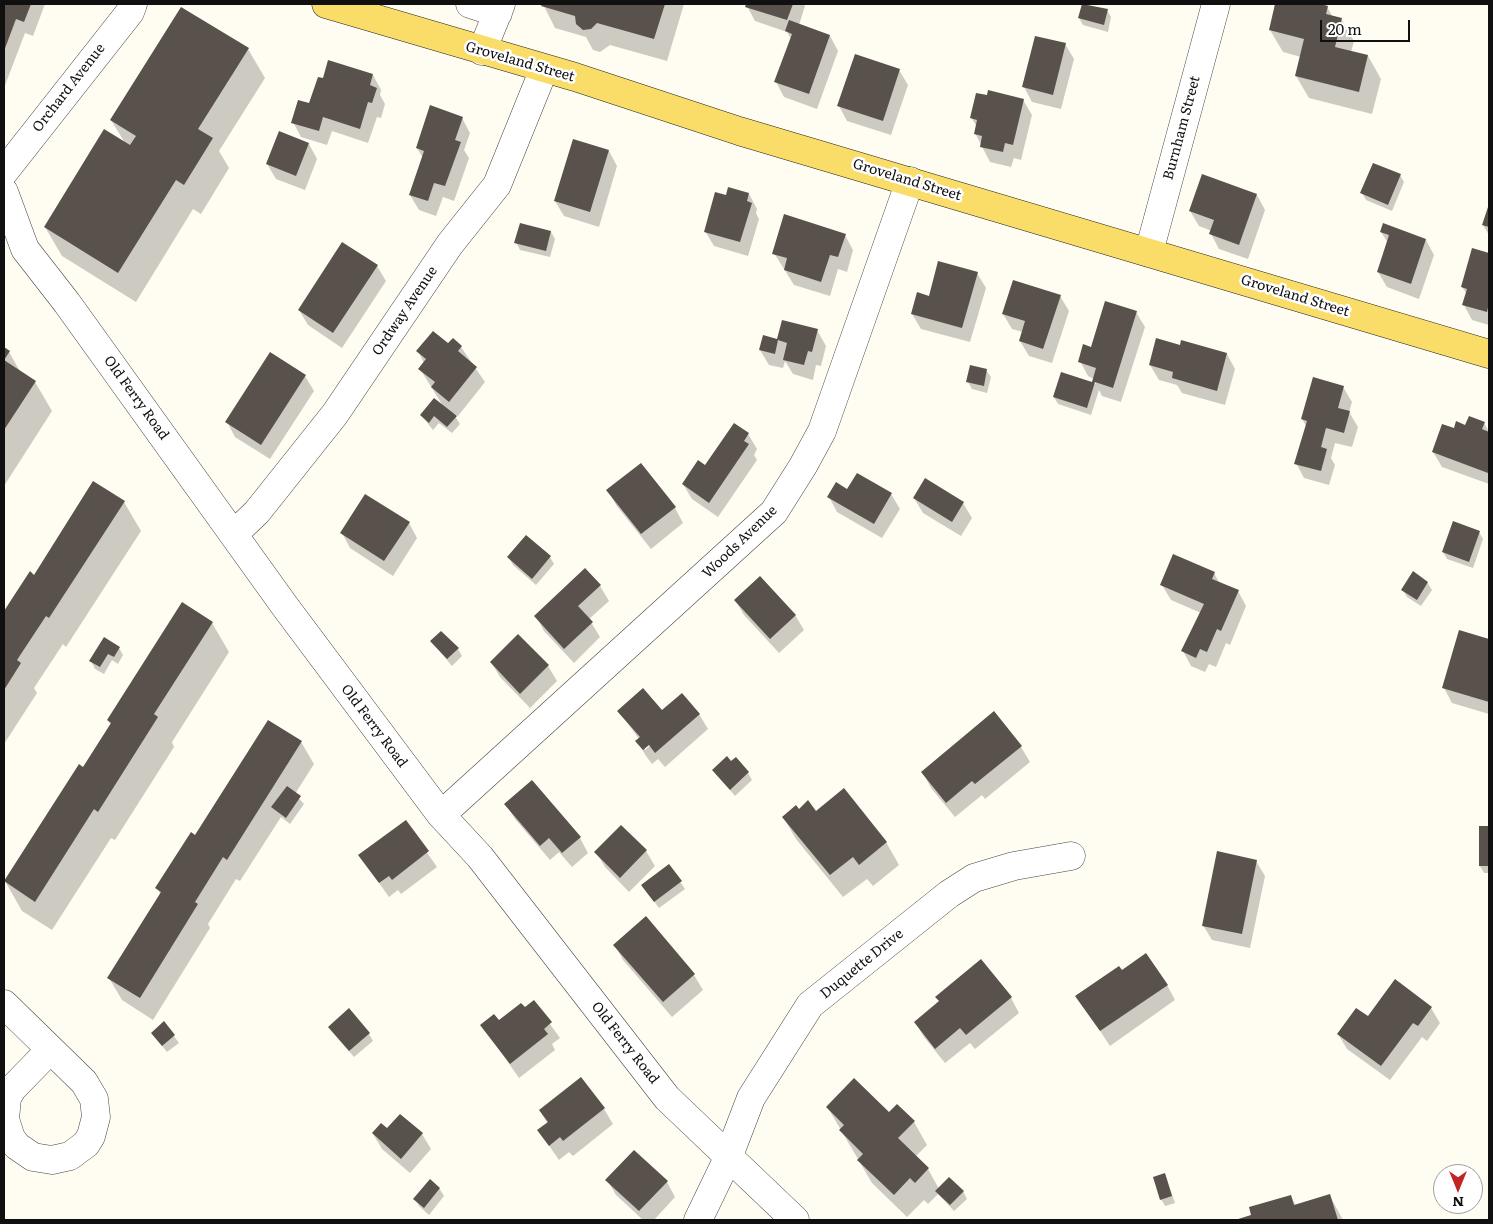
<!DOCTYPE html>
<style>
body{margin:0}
#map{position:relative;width:1493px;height:1224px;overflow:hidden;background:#fffdf2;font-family:Literata,serif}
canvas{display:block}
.frame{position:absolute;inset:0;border:5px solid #101010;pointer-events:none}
.north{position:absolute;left:1433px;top:1164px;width:50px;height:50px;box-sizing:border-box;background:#fff;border:1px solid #9f9f9f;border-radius:50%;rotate:180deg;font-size:14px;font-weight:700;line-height:20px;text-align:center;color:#101010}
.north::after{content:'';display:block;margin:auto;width:18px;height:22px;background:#c22525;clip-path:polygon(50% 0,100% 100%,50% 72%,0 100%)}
.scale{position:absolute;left:1320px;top:20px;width:90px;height:22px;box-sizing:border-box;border:2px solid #101010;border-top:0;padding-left:6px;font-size:15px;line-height:18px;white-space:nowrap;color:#101010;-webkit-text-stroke:4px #fff;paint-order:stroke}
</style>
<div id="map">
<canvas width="1493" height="1224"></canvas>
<div class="frame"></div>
<div class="north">N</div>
<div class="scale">20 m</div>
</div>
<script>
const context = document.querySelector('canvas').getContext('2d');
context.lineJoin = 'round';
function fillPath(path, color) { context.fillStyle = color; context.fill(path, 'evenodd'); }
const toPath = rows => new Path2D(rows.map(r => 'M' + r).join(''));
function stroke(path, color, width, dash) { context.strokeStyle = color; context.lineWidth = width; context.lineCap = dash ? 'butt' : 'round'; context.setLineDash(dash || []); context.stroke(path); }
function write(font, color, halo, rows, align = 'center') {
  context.font = font + ' Literata,serif'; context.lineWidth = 5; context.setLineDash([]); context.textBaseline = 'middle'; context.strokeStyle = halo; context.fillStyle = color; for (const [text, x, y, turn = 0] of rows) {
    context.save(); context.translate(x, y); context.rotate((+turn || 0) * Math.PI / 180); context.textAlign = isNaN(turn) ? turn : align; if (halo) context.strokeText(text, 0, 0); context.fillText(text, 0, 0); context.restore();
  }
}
const shadow = toPath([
 [4,4,45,4,33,36,25,33,4,88],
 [543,4,684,4,667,61,610,45,600,52,593,50,586,37,555,28],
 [748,4,804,4,805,6,799,25,830,36,838,51,817,109,784,97,776,82,791,39,787,32,755,21,747,6],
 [1083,4,1107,10,1111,17,1108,32,1083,25,1079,18],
 [1277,4,1316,4,1327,7,1333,17,1341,19,1354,41,1351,52,1368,56,1381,79,1372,114,1309,98,1296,76,1301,57,1283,52,1270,30],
 [1065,44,1074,59,1061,109,1032,102,1024,87],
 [248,49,265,78,219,151,229,168,201,214,193,209,136,302,62,256,45,227,125,143,111,120],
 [899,70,908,85,891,135,847,121,839,106],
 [373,75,381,90,380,95,385,104,381,118,377,117,368,143,332,131,327,145,301,137,293,122,310,105],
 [1023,100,1032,115,1021,160,1014,158,1011,167,990,162,975,133,977,127,971,117],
 [462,118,470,133,464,150,469,158,454,201,443,197,436,216,419,210,410,195,423,158,417,148],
 [574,141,609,151,617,166,599,227,564,216,555,201],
 [309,144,317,159,305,190,276,179,267,164],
 [1400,175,1404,182,1392,211,1366,200,1362,193],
 [749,194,757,209,756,213,759,219,748,256,714,246,705,231,727,197],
 [1257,195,1265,210,1248,259,1219,249,1211,234,1212,231,1199,226,1190,211],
 [1489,207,1489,235,1483,225],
 [551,232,555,239,550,257,520,250,516,242],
 [1381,232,1426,240,1434,255,1419,299,1387,287,1378,272,1388,243],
 [845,235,853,250,847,272,838,269,830,296,794,285,774,253],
 [1473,250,1489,254,1489,325,1472,320,1464,305,1467,294,1462,287],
 [377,266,386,281,342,348,308,325,299,310],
 [977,273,986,288,970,342,921,329,912,314,930,297],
 [1060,296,1069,311,1052,363,1029,356,1020,341,1023,332,1012,329,1003,314],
 [1136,312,1145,327,1121,402,1102,396,1099,390,1091,415,1058,404,1054,397,1062,374,1096,384,1094,379,1088,376,1080,361,1092,348],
 [782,321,817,330,826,346,821,366,816,365,813,380,793,374,785,361,783,368,769,365,760,350,778,341],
 [448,345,461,347,485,382,458,416,453,413,460,424,452,433,439,423,433,430,421,415,443,406,420,369,424,363,418,351],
 [1181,347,1227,354,1235,369,1225,405,1182,393,1177,385,1159,380,1150,365],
 [4,348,9,352,21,373,35,382,52,411,4,486],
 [986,370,991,377,987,393,972,389,968,382],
 [305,376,314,391,270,459,235,437,227,422],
 [1343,387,1352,402,1349,412,1358,427,1352,447,1335,443,1331,458,1335,465,1329,485,1304,478,1296,463,1306,426,1302,419],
 [1484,423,1489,432,1489,484,1442,467,1433,452,1454,429],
 [734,425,748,434,757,449,754,455,757,460,718,517,692,499,683,484,706,466],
 [608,490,675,508,683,523,651,549,616,505],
 [848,490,891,494,900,509,882,538,837,512,829,497],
 [914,498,963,503,972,518,961,536,923,513],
 [124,502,141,531,66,647,63,644,34,688,37,693,4,744,4,614,30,573,35,576],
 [409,523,417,538,393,576,350,548,342,533],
 [1479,532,1483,539,1473,568,1447,559,1443,552],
 [550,557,554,564,536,585,513,565,509,558],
 [1214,573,1220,584,1238,591,1246,606,1230,645,1226,643,1216,667,1209,664,1205,672,1191,666,1183,651,1201,613,1171,600,1162,585],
 [1427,582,1432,590,1421,606,1407,597,1403,590],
 [600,586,609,601,589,619,600,637,574,663,544,631,536,616],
 [735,600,795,615,804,630,779,653,744,615],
 [212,623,229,652,172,742,174,747,115,840,111,838,52,930,22,911,5,881,83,769,111,725,108,720],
 [1460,632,1489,640,1489,714,1452,703,1444,688],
 [518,636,548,666,557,681,530,708,500,677,491,662],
 [432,642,458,649,462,656,452,666],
 [119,648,123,655,118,664,112,660,104,674,95,669,91,661],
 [619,711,699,714,708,729,665,767,658,759,652,764,646,756,637,741,639,739],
 [654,742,645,750,645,747],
 [993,713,1021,747,1030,762,985,799,982,795,955,817,931,788,923,773],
 [301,742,314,764,295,794,304,804,290,824,281,817,240,881,236,879,208,924,210,928,153,1020,122,1000,109,978,161,895,157,888,196,836],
 [731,763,748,773,752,780,735,796,714,771],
 [506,804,580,838,588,853,572,867,559,852,550,860,515,819],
 [798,810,816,812,886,842,899,865,873,886,867,879,843,897,796,839,783,817],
 [405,821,437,867,401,894,398,890,389,897,360,856],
 [621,826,646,851,655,866,629,892,605,867,596,852],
 [1480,827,1489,827,1489,873,1484,873,1480,866],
 [1256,861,1265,876,1250,948,1212,940,1203,925],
 [669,866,685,889,659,908,647,892],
 [646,918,694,975,703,990,672,1017,623,960,615,945],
 [1395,981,1431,1008,1440,1023,1427,1041,1422,1037,1390,1080,1347,1049,1338,1034,1368,1018],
 [1167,985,1175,1000,1110,1046,1077,996],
 [937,997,1011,998,1019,1013,975,1049,970,1043,945,1063,924,1037,915,1022,940,1002],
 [534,1002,560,1038,552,1044,555,1050,519,1078,482,1025,499,1022,525,1009],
 [164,1023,179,1043,167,1052,152,1033],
 [329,1027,369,1034,373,1041,354,1057],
 [581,1079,604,1109,613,1124,573,1156,569,1152,559,1160,539,1131,548,1124,540,1111],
 [828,1108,889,1114,914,1122,927,1145,915,1157,928,1169,939,1189,963,1191,967,1199,954,1211,938,1194,928,1204,924,1200,907,1217,872,1183],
 [400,1116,422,1134,431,1149,410,1173,382,1149,373,1134,388,1130],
 [1165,1174,1175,1203,1165,1206,1161,1199],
 [607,1180,667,1182,675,1197,654,1220,643,1220,616,1195],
 [439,1188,444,1196,429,1215,419,1206,415,1199],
 [1291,1196,1296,1206,1330,1196,1343,1220,1237,1220,1253,1216]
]);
const building = toPath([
 [4,4,31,4,24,22,16,19,4,51],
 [542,4,665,4,654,39,597,23,591,29,583,30,576,24,575,16,541,6],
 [746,4,793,4,787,20,745,7],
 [1082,4,1108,9,1104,25,1078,18],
 [1275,4,1321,4,1328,6,1326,14,1342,18,1335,47,1368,55,1359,92,1295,76,1304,39,1269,30],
 [181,7,249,48,198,129,213,138,184,185,176,180,118,273,44,227,104,129,130,145,136,136,110,120],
 [789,20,830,35,809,94,774,82,792,34,785,31],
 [1035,36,1066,43,1053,95,1022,87],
 [855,54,900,69,883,121,837,106],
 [328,60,373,74,370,85,377,88,372,103,368,102,360,129,323,117,319,131,291,123,298,100,309,103,318,77,323,78],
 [988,90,1024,99,1013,145,1005,143,1003,152,980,147,982,136,974,134,977,120,970,118,976,93,987,95],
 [430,105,463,117,455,140,461,142,445,186,434,183,428,201,409,195,424,151,416,148],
 [279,131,309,143,296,176,266,164],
 [573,139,609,150,590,212,554,201],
 [1373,163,1401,174,1388,205,1360,193],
 [1202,174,1257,194,1239,245,1209,234,1214,220,1189,211],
 [728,187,749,193,747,201,752,203,740,242,704,232,715,192,726,195],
 [1489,204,1489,227,1482,225],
 [784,214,846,234,838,257,830,255,821,282,784,270,787,258,772,254],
 [520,223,551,231,546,251,514,243],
 [1383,223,1426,239,1411,284,1377,272,1389,235,1380,232],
 [342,242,378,265,333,333,298,310],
 [1472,248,1489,253,1489,303,1487,312,1462,305,1467,289,1461,287],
 [938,261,978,272,962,328,911,314,917,292,929,296],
 [1013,280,1061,295,1043,349,1019,341,1025,321,1002,314],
 [1105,301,1137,311,1113,388,1095,382,1087,408,1053,397,1061,372,1092,382,1096,368,1078,362,1083,344,1091,347],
 [782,320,818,329,812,352,808,351,804,365,783,360,787,343,778,340,775,354,759,350,763,335,777,339],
 [433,331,448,343,453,338,462,346,458,351,477,367,449,402,431,387,435,382,418,369,426,359,416,351],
 [1156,338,1180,345,1181,340,1227,353,1217,391,1172,378,1173,372,1149,365],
 [4,347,10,351,4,360,36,381,4,430],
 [270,352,306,375,261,445,225,422],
 [970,365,987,369,984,386,966,382],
 [1313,377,1344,386,1338,408,1350,411,1344,433,1326,428,1321,447,1327,449,1321,471,1294,464,1307,421,1301,419],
 [434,398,457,416,447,427,434,416,429,423,420,415],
 [1469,416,1485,422,1482,429,1489,432,1488,473,1432,452,1442,424,1454,428,1456,421,1465,425],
 [734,423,749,433,744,441,749,444,709,503,682,484,698,460,705,465],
 [641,463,676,507,641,534,606,490],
 [857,473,892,493,874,524,827,497,836,482,847,489],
 [925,478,964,502,952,522,913,498],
 [93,481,125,501,49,618,46,616,17,660,21,663,4,690,4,611,30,571,34,575],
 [365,494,410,522,384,561,340,533],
 [1453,521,1480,531,1469,562,1442,552],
 [526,535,551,556,532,579,507,557],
 [1173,554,1215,572,1212,579,1239,590,1221,631,1217,629,1207,652,1200,649,1196,658,1181,651,1204,604,1160,585],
 [585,568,601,585,578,606,593,622,564,649,534,616],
 [1413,571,1428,582,1417,600,1401,590],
 [760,576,796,615,770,639,734,600],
 [182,602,213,622,154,714,158,717,98,812,94,809,35,902,4,881,79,764,83,767,111,723,107,720],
 [1459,630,1489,639,1489,702,1442,688],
 [441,631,459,648,447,659,430,641],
 [518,634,549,665,520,694,490,662],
 [104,637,120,647,114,657,108,654,100,667,89,661],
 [643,688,662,710,682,693,700,714,655,753,649,745,643,750,635,741,640,737,617,711],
 [994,711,1022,746,975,784,972,781,946,803,921,772],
 [268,720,302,741,227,860,223,857,195,902,198,904,140,998,107,978,161,892,155,888,191,832,195,835],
 [727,756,731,761,736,757,749,772,730,790,712,770],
 [532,780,581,837,562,853,549,838,540,846,504,804],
 [287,786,301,796,286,818,271,807],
 [844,788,887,842,859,865,853,857,830,875,782,817,796,805,799,809,808,800,816,811],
 [406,820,429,851,392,880,389,876,379,883,358,855],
 [621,825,647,850,620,878,594,852],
 [1479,826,1489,826,1489,866,1479,866],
 [1217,851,1257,860,1242,934,1202,926],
 [669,864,682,881,654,902,641,885],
 [646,916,695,974,663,1002,613,945],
 [1146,953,1168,985,1100,1031,1075,996,1119,966,1122,970],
 [981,959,1012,997,966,1035,960,1028,935,1049,914,1022,939,1001,935,997],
 [1395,979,1432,1007,1418,1026,1413,1023,1381,1066,1337,1034,1356,1008,1368,1016],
 [534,1000,552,1022,544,1029,548,1034,510,1064,480,1025,494,1014,499,1020,521,1003,525,1007],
 [349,1008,370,1033,349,1051,328,1027],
 [164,1021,175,1035,162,1046,151,1033],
 [581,1077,605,1108,563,1141,560,1137,549,1146,537,1130,548,1122,539,1110],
 [854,1078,889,1112,897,1104,915,1121,898,1138,929,1168,915,1183,910,1178,894,1195,857,1160,863,1154,839,1130,844,1125,826,1107],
 [400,1114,423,1133,401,1159,372,1133,381,1123,387,1128],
 [634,1150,668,1181,639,1211,605,1180],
 [1165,1173,1172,1196,1160,1200,1153,1177],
 [949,1177,964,1191,950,1205,935,1191],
 [430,1179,440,1188,424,1208,413,1199],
 [1330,1194,1338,1220,1235,1220,1251,1215,1249,1207,1291,1195,1294,1205]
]);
const minor = toPath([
 [470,4,498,13],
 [482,51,501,4],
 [4,172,130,12,133,4],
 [4,192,25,249,67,303,284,605,441,815,480,857,667,1098,795,1220],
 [1149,252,1216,4],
 [234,534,257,512,335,414,450,244,497,185,544,69],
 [441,815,774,512,803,466,822,431,910,181],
 [4,1004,84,1082,94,1099,96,1117,91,1136,86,1144,70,1156,52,1160,33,1157,17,1146,11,1138,5,1119,7,1098,12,1089,50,1050],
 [698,1220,728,1158,751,1098,810,1005,949,894,974,878,1014,866,1071,856]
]);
const major = toPath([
 [326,4,575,77,739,131,1489,354]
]);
const streetNames = [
 ["Groveland Street",520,62,16],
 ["Orchard Avenue",69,88,-52],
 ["Burnham Street",1182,128,-75],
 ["Groveland Street",907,180,17],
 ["Groveland Street",1295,296,17],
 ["Ordway Avenue",405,311,-56],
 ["Old Ferry Road",136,398,54],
 ["Woods Avenue",740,542,-44],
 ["Old Ferry Road",374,726,53],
 ["Duquette Drive",862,964,-39],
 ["Old Ferry Road",625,1043,52]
];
fillPath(shadow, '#0003');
fillPath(building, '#59514c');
stroke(minor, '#434343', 29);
stroke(major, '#212121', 29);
stroke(minor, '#fff', 28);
stroke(major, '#f9dd68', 28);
write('14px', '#101010', '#fff', streetNames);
</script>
